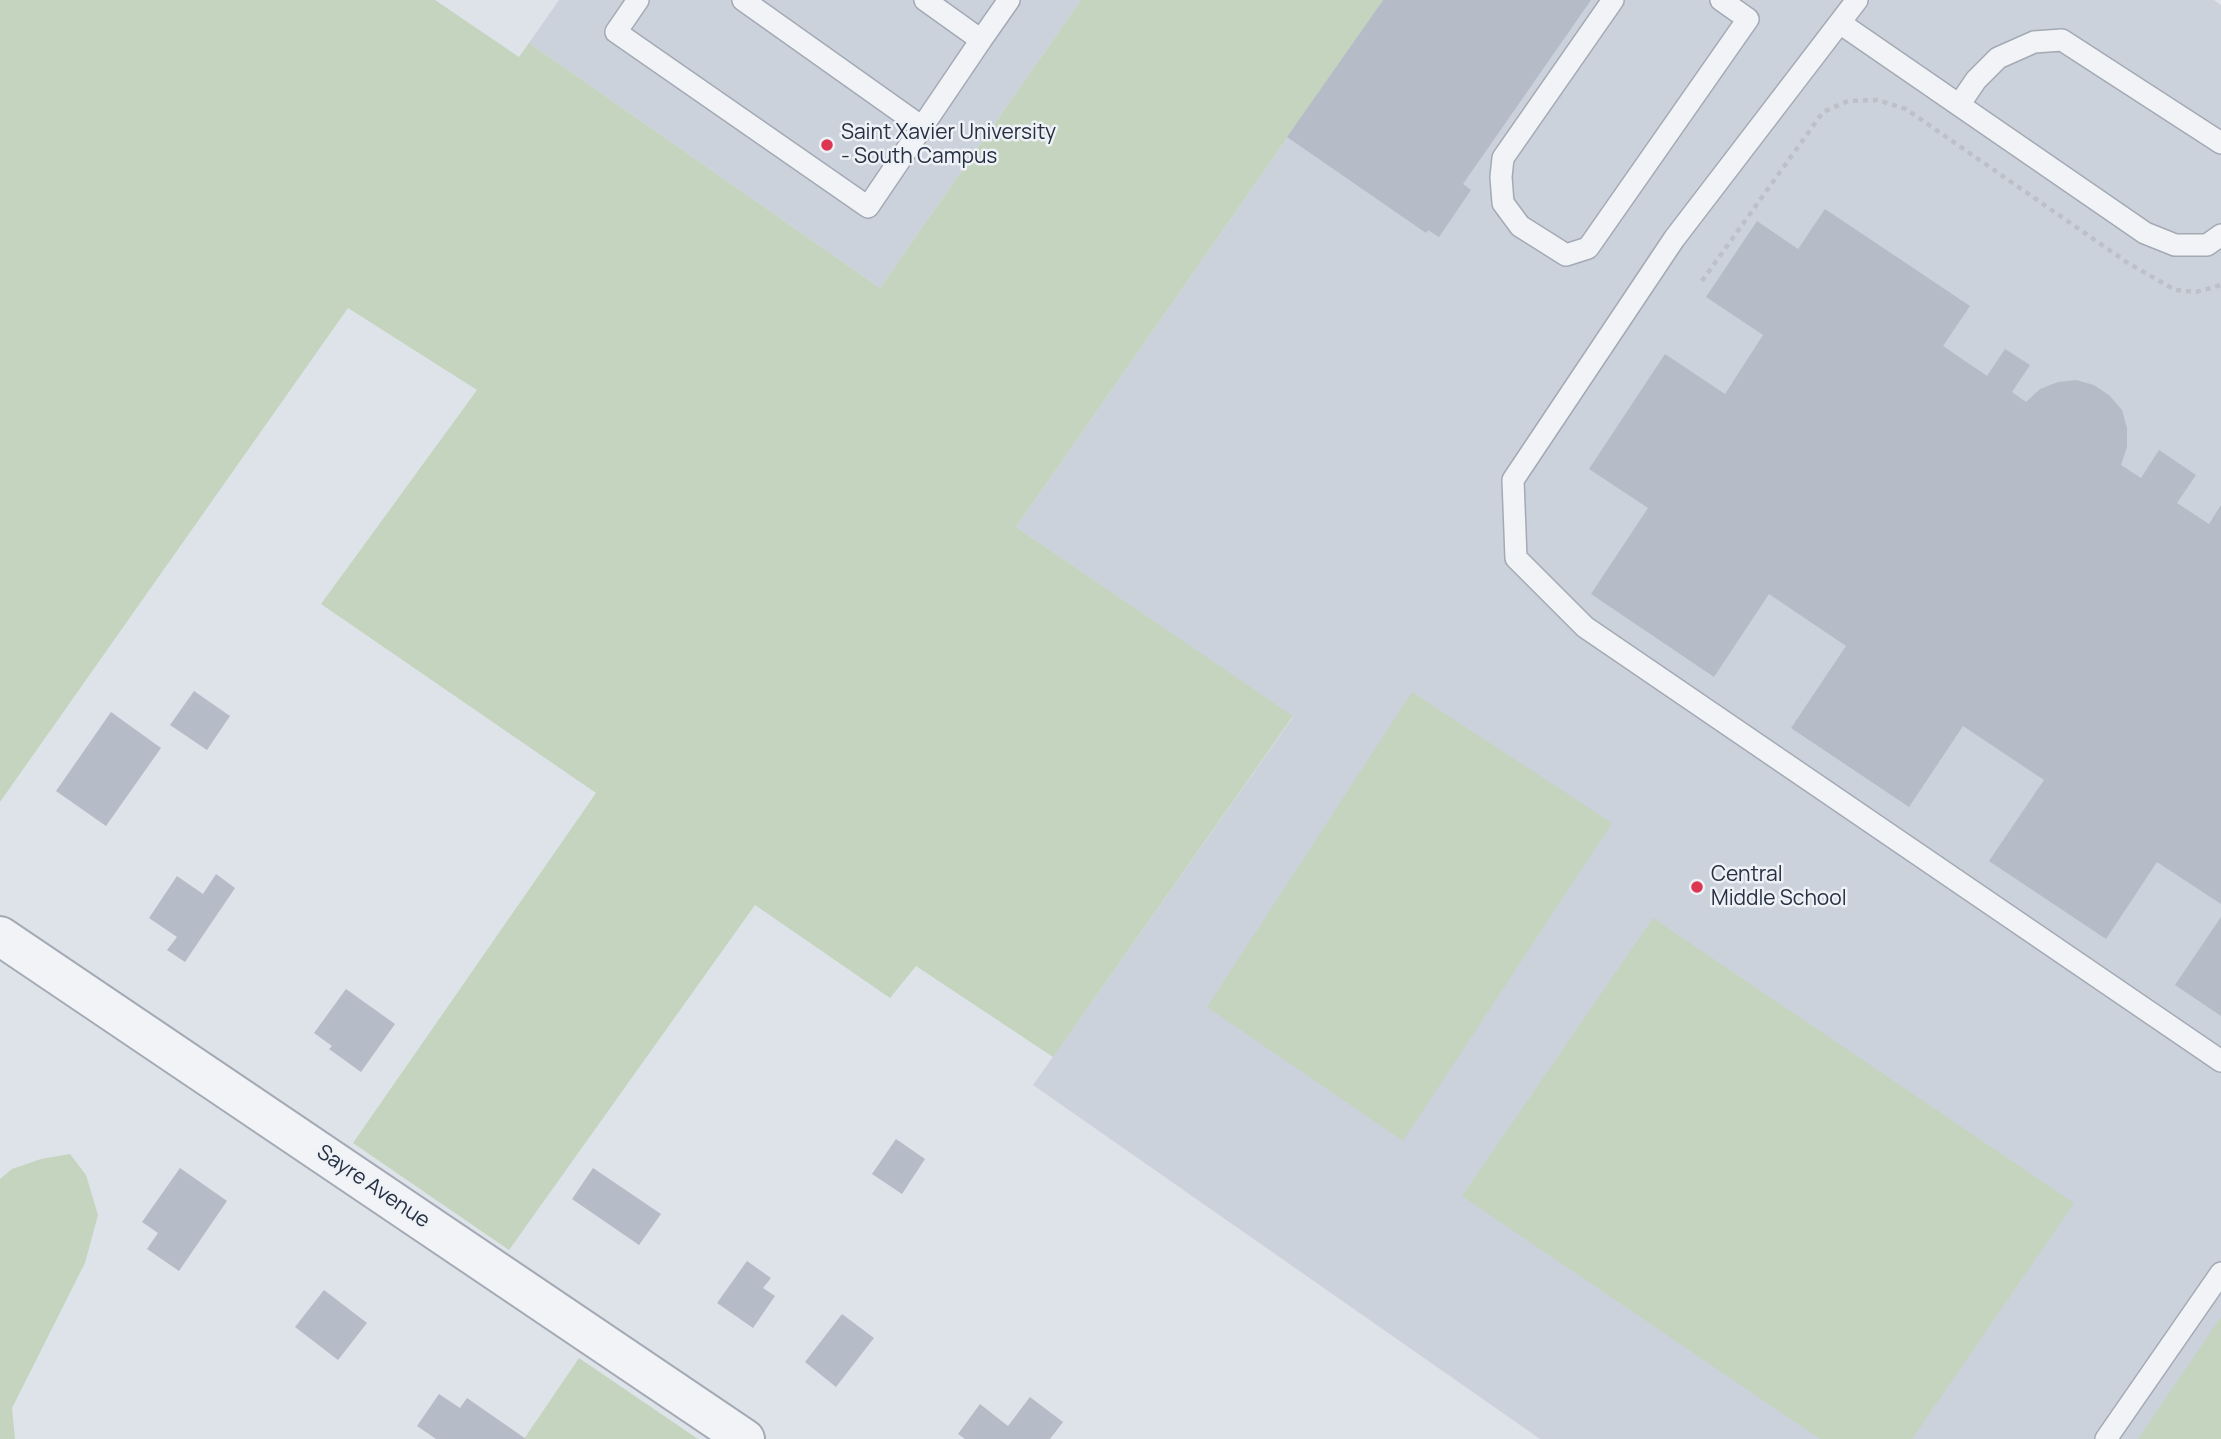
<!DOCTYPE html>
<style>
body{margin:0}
canvas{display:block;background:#dee3e9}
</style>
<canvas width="2221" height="1439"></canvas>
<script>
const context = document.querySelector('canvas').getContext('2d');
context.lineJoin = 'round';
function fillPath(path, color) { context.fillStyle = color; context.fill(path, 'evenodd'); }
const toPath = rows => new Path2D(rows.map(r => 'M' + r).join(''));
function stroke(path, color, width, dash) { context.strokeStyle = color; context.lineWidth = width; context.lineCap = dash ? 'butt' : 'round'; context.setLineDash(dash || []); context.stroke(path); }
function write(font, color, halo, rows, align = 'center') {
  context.font = font + ' Manrope,sans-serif'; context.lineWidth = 5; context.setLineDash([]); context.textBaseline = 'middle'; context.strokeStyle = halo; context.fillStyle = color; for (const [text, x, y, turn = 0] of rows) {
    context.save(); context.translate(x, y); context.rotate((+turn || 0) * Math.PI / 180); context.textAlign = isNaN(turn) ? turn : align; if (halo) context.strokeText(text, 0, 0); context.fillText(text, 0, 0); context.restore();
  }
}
const built = toPath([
 [559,0,1081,0,880,288,529,43],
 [1383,0,2214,0,2221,5,2221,1439,1540,1439,1033,1085,1293,717,1016,527]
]);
const green = toPath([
 [0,0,435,0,519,57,529,43,880,288,1081,0,1383,0,1016,527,1293,716,1053,1057,916,966,890,998,755,905,509,1250,353,1143,596,793,321,604,477,390,348,308,0,802],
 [1412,692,1612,823,1403,1141,1207,1007],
 [1653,918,2074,1203,1912,1439,1820,1439,1462,1196],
 [70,1154,86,1175,98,1215,85,1263,12,1408,15,1439,0,1439,0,1179,12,1169,41,1159],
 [2221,1317,2221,1439,2138,1439],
 [579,1358,698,1439,524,1439]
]);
const building = toPath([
 [1383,0,1591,0,1463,184,1471,190,1439,237,1428,230,1426,233,1287,137],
 [1825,209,1970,306,1943,346,1987,376,2005,349,2030,365,2012,392,2026,402,2040,389,2058,382,2076,380,2094,385,2110,396,2122,410,2127,428,2127,447,2121,465,2141,478,2159,450,2196,475,2177,503,2209,524,2221,505,2221,904,2157,862,2106,939,1989,861,2044,780,1963,726,1909,807,1791,728,1846,646,1769,594,1714,677,1591,594,1648,508,1589,469,1665,354,1725,394,1763,335,1706,297,1757,221,1798,249],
 [194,691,230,716,207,750,170,725],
 [111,712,161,748,106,826,56,791],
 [216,874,235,888,185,962,167,950,177,937,149,918,177,876,203,894],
 [2221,917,2221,1016,2175,985],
 [346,989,395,1024,361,1072,329,1049,332,1046,314,1033],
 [896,1139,925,1159,902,1194,872,1174],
 [180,1168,227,1201,179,1271,147,1249,158,1233,142,1222],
 [593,1168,661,1214,639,1245,572,1199],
 [747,1261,771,1278,763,1288,775,1296,753,1328,717,1303],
 [324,1290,367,1323,338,1360,295,1327],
 [842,1314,874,1338,836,1387,805,1362],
 [439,1394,460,1408,467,1398,526,1439,436,1439,417,1426],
 [1030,1397,1063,1422,1050,1439,965,1439,958,1434,980,1404,1008,1426]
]);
const path = toPath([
 [1702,281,1823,112,1848,101,1877,100,1906,109,2128,263,2175,290,2196,292,2221,285]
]);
const lane = toPath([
 [638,0,616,32,868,207,981,40],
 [743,0,922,127],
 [925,0,981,40,1009,0],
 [1613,0,1503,158,1501,177,1503,203,1520,226,1566,255,1588,248,1748,19,1721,0],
 [1857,0,1674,239,1513,480,1516,558,1585,627,2221,1061],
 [1840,23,2145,233,2175,245,2207,245,2221,235],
 [1959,105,1976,80,1998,58,2034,42,2062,40,2221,143],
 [2106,1439,2221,1273]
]);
const street = toPath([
 [0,936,745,1439]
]);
const markers = [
 [827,145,7,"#dc3652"],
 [1697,887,7,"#dc3652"]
];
const poiNames = [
 ["Saint Xavier University",841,133],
 ["- South Campus",841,157],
 ["Central",1711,875],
 ["Middle School",1711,899]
];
const streetNames = [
 ["Sayre Avenue",373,1187,34]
];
fillPath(built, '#ccd2dc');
fillPath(green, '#c4d4be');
fillPath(building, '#b5bcc7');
stroke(lane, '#a3aab4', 24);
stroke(street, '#a3aab4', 42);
stroke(path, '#bcc0c8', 4.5, [5, 5]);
stroke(lane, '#f1f3f7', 21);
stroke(street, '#f1f3f7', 38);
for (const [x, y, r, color] of markers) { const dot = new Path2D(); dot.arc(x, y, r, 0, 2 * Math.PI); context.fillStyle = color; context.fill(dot); stroke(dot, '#eef2f7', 2.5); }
write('21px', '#263042', '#eef2f7', poiNames, 'left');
write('21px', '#263042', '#eef2f7', streetNames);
</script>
